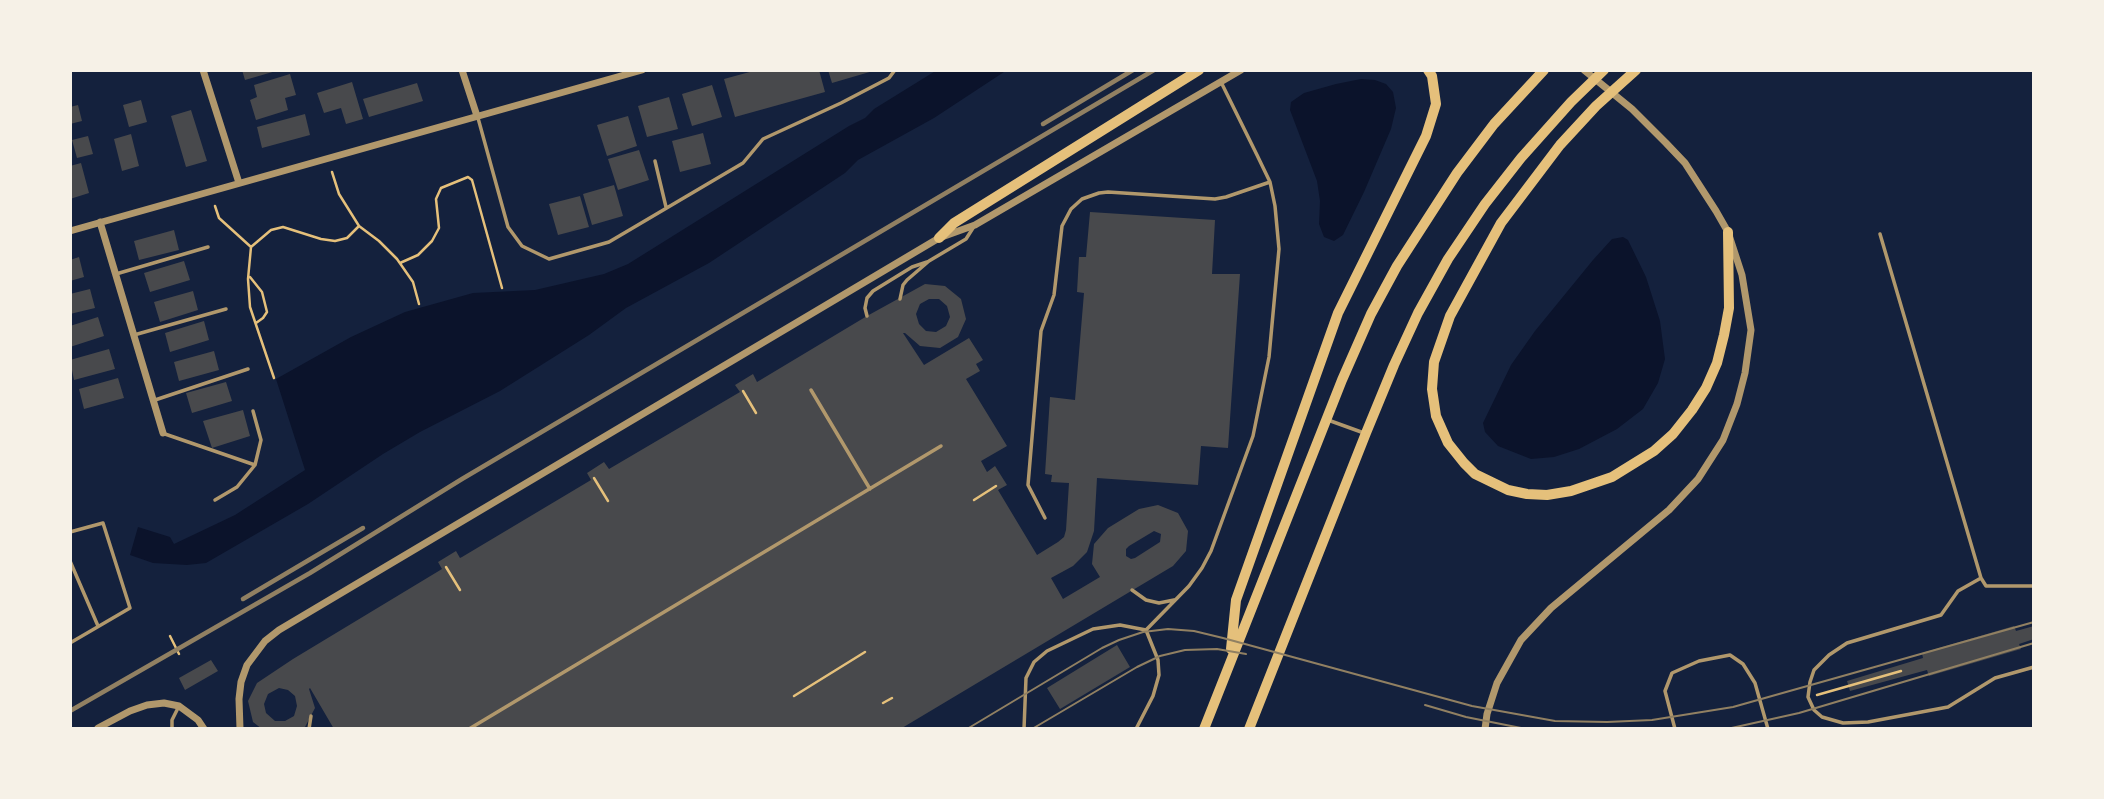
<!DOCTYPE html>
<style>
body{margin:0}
#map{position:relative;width:2104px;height:799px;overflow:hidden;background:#14213d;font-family:Arial,sans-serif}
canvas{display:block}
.frame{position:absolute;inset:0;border:72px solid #f6f1e7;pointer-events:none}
</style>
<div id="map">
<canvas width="2104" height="799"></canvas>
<div class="frame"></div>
</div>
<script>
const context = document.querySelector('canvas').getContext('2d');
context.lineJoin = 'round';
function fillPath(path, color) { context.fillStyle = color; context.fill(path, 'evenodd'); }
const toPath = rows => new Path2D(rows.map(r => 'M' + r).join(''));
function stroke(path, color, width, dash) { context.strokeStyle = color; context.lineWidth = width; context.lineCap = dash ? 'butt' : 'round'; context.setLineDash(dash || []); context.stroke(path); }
const water = toPath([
 [937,70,1007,70,934,118,858,160,845,173,709,263,626,308,589,335,500,391,420,432,383,454,308,504,206,563,187,565,153,563,130,555,138,527,170,537,174,544,235,515,305,470,276,379,351,337,405,312,473,293,535,290,604,274,628,264,849,126,865,118,874,109],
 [1361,79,1375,80,1386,84,1393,92,1396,108,1391,129,1364,192,1343,235,1334,241,1324,237,1319,224,1320,201,1317,181,1290,110,1291,102,1304,93,1336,84],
 [1623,237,1628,240,1646,277,1660,321,1665,359,1658,383,1643,409,1617,429,1579,449,1554,457,1531,459,1498,446,1485,432,1483,423,1511,365,1535,331,1593,260,1612,239]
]);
const building = toPath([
 [242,70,276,70,276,71,245,80],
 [757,70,819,70,825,92,735,117,724,79],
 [828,70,873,70,873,71,832,83],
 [290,74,296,95,285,98,288,110,256,120,250,100,257,97,254,85],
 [352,82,363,119,346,124,341,108,324,113,317,93],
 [417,83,423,101,369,117,363,99],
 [712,85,722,117,692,126,682,94],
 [669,97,678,129,647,137,638,106],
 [141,100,147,122,129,127,123,105],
 [78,105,82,121,70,124,70,107],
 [191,110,207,161,186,167,171,116],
 [305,114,310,135,262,148,257,127],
 [628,116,637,146,607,156,597,125],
 [703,133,711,164,680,172,672,141],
 [131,134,139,166,122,171,114,139],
 [88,136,93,154,77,158,72,140],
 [639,150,649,180,618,190,608,159],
 [81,163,89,193,70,199,70,166],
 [614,185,623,216,592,225,583,194],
 [580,196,589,227,558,235,549,204],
 [1090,212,1215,220,1212,274,1240,274,1228,448,1201,446,1198,485,1097,478,1094,531,1087,552,1073,566,1051,578,1063,599,1100,577,1092,564,1094,544,1108,528,1139,509,1158,505,1178,513,1188,531,1186,551,1173,566,902,728,903,729,334,729,310,688,309,689,315,708,305,727,301,729,262,729,253,722,248,701,257,683,293,659,442,569,438,562,456,551,460,558,462,557,591,480,587,473,604,462,609,469,740,392,735,385,753,374,757,382,867,316,925,284,945,286,961,299,966,319,958,337,940,348,920,346,905,333,903,333,924,365,969,338,983,360,976,364,980,371,966,379,1007,446,981,461,987,472,995,466,1007,485,998,490,1037,555,1058,542,1064,537,1066,530,1069,483,1051,482,1052,475,1045,474,1050,397,1075,400,1084,293,1077,292,1079,257,1086,257],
 [929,299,939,299,947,306,950,317,946,326,936,332,926,331,919,324,916,314,920,304],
 [1154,531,1161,534,1160,542,1135,558,1131,559,1126,556,1126,549,1129,546],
 [279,688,288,690,295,696,297,706,294,716,285,721,275,721,266,713,264,704,268,694],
 [174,230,179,250,139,260,134,241],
 [79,257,84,277,70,281,70,260],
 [184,261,190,280,150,292,144,273],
 [90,289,95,308,70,314,70,294],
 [193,291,198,310,160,322,154,302],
 [98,317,104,336,70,347,70,326],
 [204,321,209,340,170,352,165,333],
 [109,349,115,369,74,380,70,360],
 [214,351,219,370,179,381,174,362],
 [118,378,124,398,84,409,79,389],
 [226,382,232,401,192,413,186,393],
 [243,410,250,436,212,448,203,421],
 [2014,626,2016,631,2034,626,2034,639,2019,644,2021,649,1929,676,1927,670,1850,691,1847,681,1923,658,1922,653],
 [1117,645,1130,667,1060,709,1047,688],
 [211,660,218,671,185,690,179,678]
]);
const path = toPath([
 [332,172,339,194,359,226,379,241,397,259,413,282,419,304],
 [215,206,219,218,251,247],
 [400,263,418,255,432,241,439,228,436,199,441,188,468,177,472,180,502,288],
 [250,277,262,292,267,312,263,318,256,323],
 [274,378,250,307,248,279,251,247,271,230,283,227,321,239,335,241,347,238,359,226],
 [743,391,756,413],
 [594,478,608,501],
 [974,500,996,486],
 [446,567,460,590],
 [170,636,179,654],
 [1817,695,1901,671],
 [794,696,865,652],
 [883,703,892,698]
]);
const service = toPath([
 [478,118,508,227,522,246,549,259,609,242,743,163,763,139,841,103,889,78,895,70],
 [655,161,666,207],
 [1880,234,1981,578,1986,586,2034,586],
 [116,274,208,247],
 [900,299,903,285,907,280,929,261,966,239,973,228],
 [867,316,865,308,867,298,873,291,912,267,927,262],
 [134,335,226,309],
 [811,390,870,489],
 [155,400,248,369],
 [1328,420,1364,433],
 [165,434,255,465,261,440,253,411],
 [215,500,237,487,255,465],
 [1045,518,1028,485,1041,331,1054,295,1062,226,1071,209,1082,199,1099,193,1108,192,1215,199,1226,197,1270,182],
 [70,532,103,523,130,608,70,643],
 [70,561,98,626],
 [1981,578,1958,591,1941,615,1847,643,1829,655,1814,670,1810,682,1808,697,1814,710,1822,717,1843,723,1868,722,1948,707,1995,678,2034,667],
 [1132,590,1146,600,1159,603,1174,600],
 [1146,630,1189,586,1202,568,1211,551,1253,436,1269,357,1279,249,1275,206,1270,182,1257,155,1221,82],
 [172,729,172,720,178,708],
 [309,729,311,716],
 [469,729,941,446],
 [1024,729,1026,678,1034,662,1047,651,1093,629,1120,625,1146,630],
 [1136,729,1153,696,1159,675,1158,660,1146,630],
 [1675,729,1665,691,1672,673,1699,661,1730,655,1743,664,1755,683,1768,729]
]);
const minor = toPath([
 [203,70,239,183],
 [462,70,477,116],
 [100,222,163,433],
 [70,231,642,70],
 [98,728,130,711,147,705,164,703,179,706,198,720,204,729],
 [240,729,239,699,241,682,247,665,265,641,279,630,939,238,975,225,1241,70],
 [1485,729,1487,714,1497,683,1521,640,1551,608,1669,510,1698,479,1723,440,1737,404,1745,373,1751,330,1742,275,1728,232,1716,211,1685,163,1666,143,1632,109,1584,70]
]);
const primary = toPath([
 [1636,70,1596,106,1560,145,1501,223,1450,316,1434,362,1432,389,1436,416,1448,443,1464,463,1475,474,1508,490,1527,494,1547,495,1571,491,1612,477,1654,451,1673,434,1692,410,1706,388,1717,363,1724,335,1729,308,1728,232],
 [939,238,954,223,1199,70],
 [1231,649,1236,600,1338,313,1426,136,1436,104,1432,76,1428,70],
 [1204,729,1342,380,1371,314,1397,266,1457,173,1494,124,1544,70],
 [1249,729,1366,433,1394,365,1418,313,1448,259,1485,204,1521,158,1571,102,1604,70]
]);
const tram = toPath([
 [1425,705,1466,717,1526,729],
 [967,729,1102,648,1119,640,1143,632,1168,629,1194,631,1223,638,1472,706,1555,721,1607,722,1652,720,1733,707,2034,622],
 [1032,729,1137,667,1160,656,1185,650,1217,649,1246,654],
 [1727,729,1799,713,2034,643]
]);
const rail = toPath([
 [1043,124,1133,70],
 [243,599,363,528],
 [70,711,310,573,462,479,1154,70]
]);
fillPath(water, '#0b132b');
fillPath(building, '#48494c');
stroke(path, '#e5c07b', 2.5);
stroke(service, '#b1986c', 3.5);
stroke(minor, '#b1986c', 7);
stroke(primary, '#e5c07b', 10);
stroke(tram, '#918062', 2);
stroke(rail, '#918062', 4.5);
</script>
